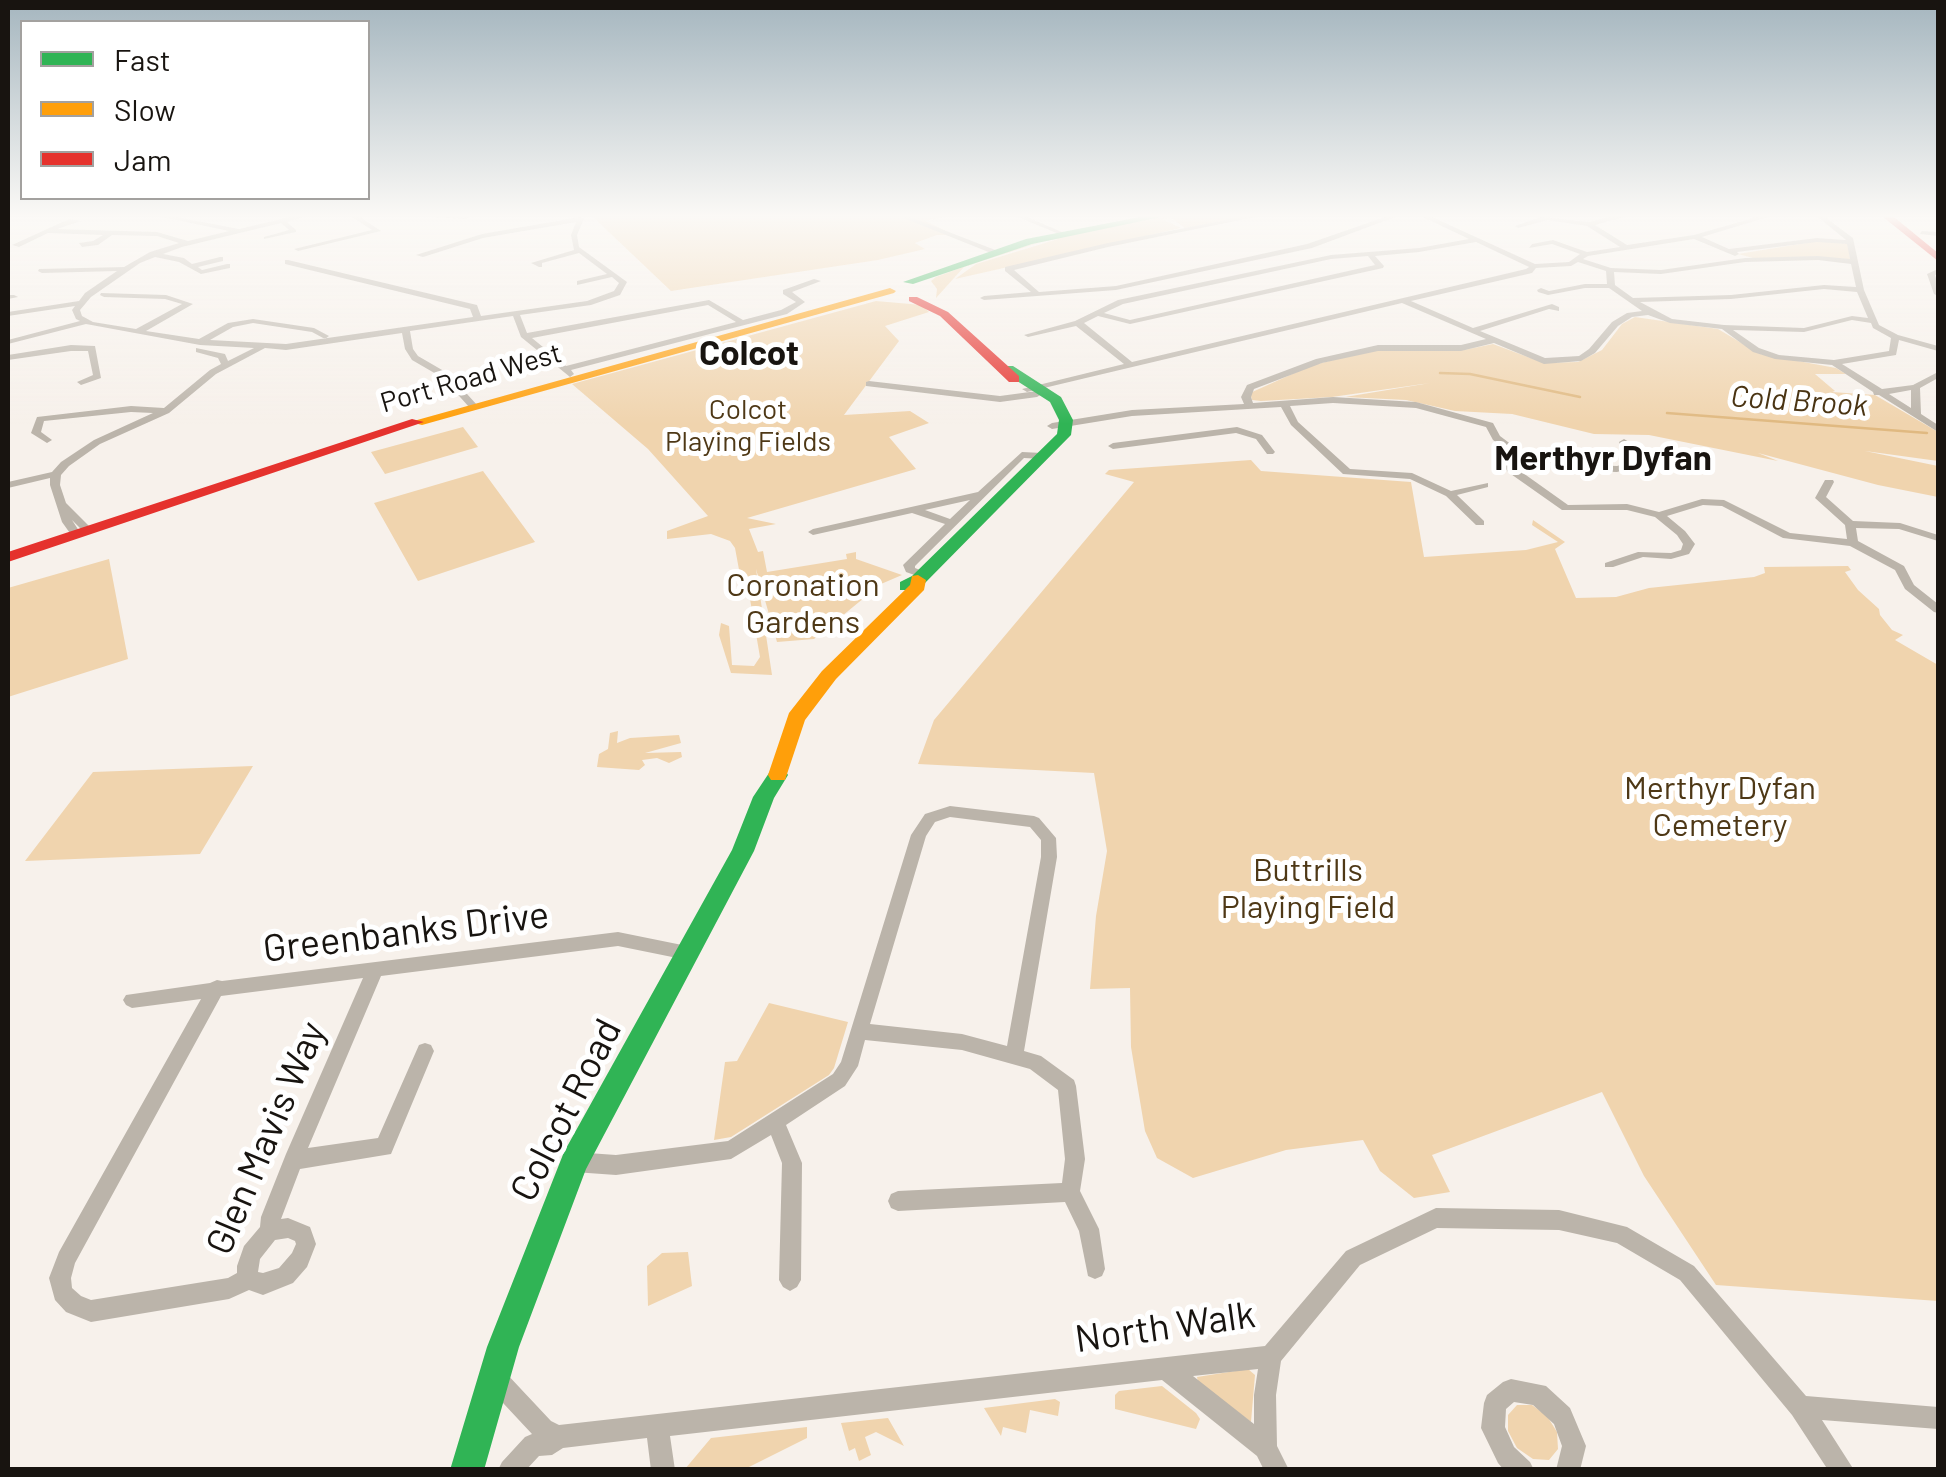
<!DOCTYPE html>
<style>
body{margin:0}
#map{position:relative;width:1946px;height:1477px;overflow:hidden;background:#f7f1eb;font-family:Barlow,sans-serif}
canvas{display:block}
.frame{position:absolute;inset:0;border:10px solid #181410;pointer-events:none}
.legend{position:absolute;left:20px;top:20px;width:350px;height:180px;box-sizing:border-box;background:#fff;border:2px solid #a3a19f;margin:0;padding:12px 18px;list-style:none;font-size:30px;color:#181410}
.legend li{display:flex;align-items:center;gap:20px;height:50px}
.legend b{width:50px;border:2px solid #a3a19f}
</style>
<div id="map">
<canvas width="1946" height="1477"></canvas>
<div class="frame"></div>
<ul class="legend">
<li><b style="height:12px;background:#30b455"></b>Fast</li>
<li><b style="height:12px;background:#ff9f0a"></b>Slow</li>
<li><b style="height:12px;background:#e5322d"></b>Jam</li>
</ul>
</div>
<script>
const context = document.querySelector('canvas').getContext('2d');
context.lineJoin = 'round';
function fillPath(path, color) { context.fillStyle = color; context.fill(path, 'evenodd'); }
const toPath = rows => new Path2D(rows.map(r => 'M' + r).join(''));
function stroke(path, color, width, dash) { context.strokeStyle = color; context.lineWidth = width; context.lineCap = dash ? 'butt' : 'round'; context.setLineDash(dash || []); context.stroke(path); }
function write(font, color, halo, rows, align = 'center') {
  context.font = font + ' Barlow,sans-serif'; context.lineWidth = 10; context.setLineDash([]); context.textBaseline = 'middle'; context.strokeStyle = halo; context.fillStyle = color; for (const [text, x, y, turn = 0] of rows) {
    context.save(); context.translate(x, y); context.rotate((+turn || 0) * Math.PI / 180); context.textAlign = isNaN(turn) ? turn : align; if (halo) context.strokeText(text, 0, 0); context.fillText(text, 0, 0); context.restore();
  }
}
const green = toPath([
 [593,217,942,217,926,221,954,235,937,235,915,243,925,249,878,260,671,291],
 [1165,217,1244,217,1185,228,1171,218,1162,219,1181,228,955,279,976,264,1058,239,1041,242,964,267,936,298,937,289,931,281,936,277,995,255,1071,233],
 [1818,241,1848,244,1850,259,1753,258,1738,254],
 [876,301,922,305,929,312,885,326,899,341,844,415,910,411,929,423,889,437,916,469,747,518,776,524,749,529,758,552,763,551,767,572,847,559,846,554,856,552,856,559,902,575,881,584,814,639,777,642,756,569,772,675,731,673,719,635,721,623,729,626,732,665,754,666,760,657,746,576,740,575,735,548,730,541,711,534,667,539,667,531,708,516,648,449,572,384],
 [1635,317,1718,329,1760,354,1836,368,1846,374,1815,374,1835,391,1832,392,1875,395,1938,432,1938,461,1865,451,1938,466,1938,497,1878,485,1758,453,1778,461,1649,435,1594,434,1512,414,1455,411,1406,400,1345,397,1430,383,1332,397,1261,401,1252,400,1250,393,1310,366,1368,351,1464,350,1493,344,1544,363,1578,362,1602,350,1622,324],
 [463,427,478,447,385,474,371,452],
 [1251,460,1261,471,1411,482,1424,557,1526,550,1558,542,1532,525,1533,520,1565,542,1555,549,1576,598,1616,597,1649,588,1754,577,1765,573,1764,567,1848,566,1851,570,1845,572,1858,590,1879,609,1880,615,1892,630,1903,635,1895,640,1938,665,1938,1301,1716,1285,1644,1176,1602,1092,1432,1155,1450,1192,1414,1198,1380,1171,1363,1140,1286,1150,1193,1178,1157,1158,1145,1131,1131,1047,1130,988,1090,989,1096,916,1107,851,1094,773,918,764,934,720,1134,482,1105,474,1109,470],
 [483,471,535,542,418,581,374,503],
 [109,559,128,659,8,697,8,588],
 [618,731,617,743,630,738,679,735,681,743,645,753,681,752,682,757,669,763,657,758,642,760,645,765,639,770,597,767,599,754,608,749,610,733],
 [253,766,200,854,25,861,93,772],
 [769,1003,848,1022,834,1068,829,1075,731,1137,714,1140,725,1062,737,1061],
 [688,1252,692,1286,648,1306,647,1266,662,1253],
 [1248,1369,1255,1375,1251,1422,1198,1382,1197,1377],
 [1162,1386,1196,1413,1200,1419,1196,1429,1115,1409,1115,1395,1119,1391],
 [1055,1399,1060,1402,1058,1416,1030,1410,1026,1433,1003,1427,1001,1436,984,1408],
 [1517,1405,1532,1405,1547,1416,1557,1432,1558,1449,1549,1460,1533,1459,1517,1448,1508,1431,1508,1415],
 [888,1418,904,1446,876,1432,865,1437,871,1455,859,1461,855,1448,849,1451,841,1423],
 [807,1427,807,1438,745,1469,685,1469,711,1438]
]);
const stream = toPath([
 [1440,373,1470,374,1580,397],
 [1667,413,1927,433]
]);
const street = toPath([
 [162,217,176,217,239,229,290,217,302,217,287,222,296,230,296,232,264,239,264,237,289,230,281,223,182,247,163,254,184,258,192,264,220,257,223,257,223,261,198,267,202,270,227,264,230,264,230,268,201,274,179,262,155,257,140,263,91,297,80,310,82,316,93,322,136,329,182,304,165,299,104,297,100,295,101,293,166,295,193,304,146,331,199,339,228,323,253,319,314,328,329,336,325,339,312,332,253,323,233,327,210,340,286,344,473,317,470,309,285,264,285,260,288,260,477,305,481,316,587,301,614,291,619,283,612,277,577,285,577,281,607,274,579,253,542,263,542,267,539,267,531,263,574,250,571,235,576,222,483,238,423,257,416,255,482,234,580,217,584,219,577,235,579,247,627,282,620,295,591,305,520,315,527,333,709,300,743,320,781,310,796,302,783,294,783,290,814,279,821,281,792,292,805,302,787,314,571,370,574,374,570,377,521,337,513,316,410,331,413,349,418,356,449,374,477,405,472,408,469,407,443,378,412,360,405,349,402,333,286,350,265,348,216,374,169,413,100,444,69,466,61,475,60,485,66,503,93,530,88,533,84,532,72,520,81,534,76,537,72,536,62,522,50,485,50,478,8,488,8,482,52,472,61,462,94,440,153,413,131,412,44,421,41,432,52,440,47,443,31,433,37,417,131,406,164,408,210,370,221,364,218,358,196,352,196,348,225,354,228,361,254,348,200,345,86,324,8,344,8,340,80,321,76,319,72,310,75,306,8,316,8,312,79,301,85,293,117,271,42,273,38,271,39,269,124,267,150,252,179,243,157,236,112,235,98,245,82,247,79,243,93,241,103,235,48,233,19,247,12,245,69,219,81,221,57,229,157,232,188,241,229,231,162,217],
 [708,305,736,322,566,366,532,338,708,305],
 [352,217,360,217,381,231,298,251,294,249,372,230,352,217],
 [436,217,469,217,466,219,436,217],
 [901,217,910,217,998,251,991,253,901,217],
 [1018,217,1027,217,1064,233,1059,234,1018,217],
 [1241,217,1255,217,1108,247,1014,270,1039,292,1116,286,1307,244,1385,217,1395,217,1312,248,1116,290,984,300,980,298,984,296,1031,292,1005,271,1005,267,1108,243,1241,217],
 [1423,217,1432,217,1535,264,1569,262,1580,254,1552,244,1529,248,1532,244,1553,240,1587,252,1620,247,1587,226,1548,220,1518,228,1515,226,1541,217,1589,222,1610,217,1623,217,1595,225,1627,245,1694,235,1757,217,1768,217,1702,237,1729,249,1817,238,1846,240,1818,217,1825,217,1853,238,1864,290,1879,325,1898,335,1938,346,1938,351,1899,340,1896,355,1842,364,1882,389,1913,385,1938,372,1938,378,1920,388,1921,414,1938,425,1938,432,1879,395,1874,395,1873,392,1832,365,1775,359,1753,352,1722,329,1670,323,1648,315,1632,317,1618,326,1595,353,1581,361,1544,364,1494,343,1461,351,1378,351,1322,363,1254,389,1251,397,1253,403,1333,397,1416,402,1493,423,1500,436,1516,448,1584,465,1617,466,1624,464,1627,458,1619,442,1624,439,1629,442,1637,458,1632,468,1617,472,1584,471,1516,454,1511,462,1516,468,1568,505,1627,504,1659,512,1702,499,1724,500,1790,533,1847,539,1845,525,1815,498,1825,480,1833,480,1834,482,1826,497,1853,521,1900,523,1938,535,1938,541,1899,529,1856,528,1858,541,1904,566,1914,585,1938,604,1938,613,1934,612,1905,589,1895,570,1850,546,1783,538,1722,506,1703,505,1667,516,1685,531,1695,544,1689,554,1671,559,1643,557,1613,567,1605,567,1605,563,1638,552,1671,553,1681,550,1683,544,1677,535,1655,517,1627,510,1562,510,1508,472,1501,462,1508,451,1493,440,1486,427,1416,408,1333,403,1290,406,1298,422,1350,469,1412,473,1451,491,1488,483,1488,487,1457,495,1484,521,1484,525,1476,525,1446,496,1410,479,1343,474,1291,425,1281,407,1132,416,1052,429,1047,426,1052,423,1132,410,1244,404,1241,397,1247,385,1316,359,1378,345,1461,345,1486,339,1402,303,1027,392,1022,389,1124,364,1076,326,1028,337,1024,335,1075,321,1118,300,1331,255,1419,248,1469,239,1423,217],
 [1694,239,1735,256,1739,254,1737,252,1817,242,1847,244,1850,259,1818,256,1745,258,1661,270,1611,268,1583,259,1588,256,1694,239],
 [1476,242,1529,267,1526,269,1132,362,1084,323,1098,316,1130,324,1383,268,1384,266,1375,256,1419,252,1476,242],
 [1368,256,1375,265,1130,320,1104,313,1123,304,1331,259,1368,256],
 [1818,260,1851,264,1856,287,1824,285,1731,295,1633,298,1615,285,1614,272,1661,274,1745,262,1818,260],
 [1578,262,1606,271,1607,284,1585,284,1549,291,1541,288,1537,290,1538,292,1548,295,1585,288,1609,288,1642,311,1627,313,1612,322,1589,349,1579,356,1545,358,1480,331,1549,309,1559,311,1559,307,1552,304,1473,328,1411,301,1532,273,1536,268,1571,266,1578,262],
 [1824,289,1857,292,1868,318,1852,316,1804,328,1724,325,1672,319,1640,302,1731,299,1824,289],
 [1852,320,1871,323,1873,328,1891,338,1889,351,1834,360,1779,355,1759,348,1733,330,1804,332,1852,320],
 [1911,390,1911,408,1889,394,1911,390],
 [1922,231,1938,232,1938,236,1920,234,1922,231],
 [1938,269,1938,274,1935,275,1938,285,1938,296,1934,294,1927,274,1938,269],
 [8,295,14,295,18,297,8,299,8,295],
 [71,345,95,346,101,378,81,385,77,382,93,375,88,351,71,351,8,360,8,355,71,345],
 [869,381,1000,396,1037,391,1042,394,1037,397,1000,402,866,386,866,382,869,381],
 [1237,427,1262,435,1275,452,1273,454,1267,454,1256,439,1236,433,1113,449,1108,446,1113,443,1237,427],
 [1022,452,1042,453,1047,456,1042,459,1024,458,915,566,915,568,927,573,927,577,923,578,906,572,903,565,945,524,912,513,813,535,808,532,813,529,978,492,1022,452],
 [970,500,950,519,925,510,970,500],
 [950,806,1034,816,1039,818,1056,838,1057,857,1024,1051,1041,1056,1074,1080,1076,1086,1085,1159,1080,1191,1099,1229,1105,1269,1102,1276,1095,1279,1088,1276,1079,1231,1065,1202,898,1211,891,1208,888,1201,891,1194,898,1191,1062,1183,1065,1159,1058,1090,1030,1069,962,1050,865,1040,858,1066,845,1086,786,1125,802,1163,801,1280,797,1287,790,1291,783,1287,779,1280,782,1163,771,1135,731,1159,616,1175,574,1172,567,1169,564,1162,567,1155,574,1152,616,1155,728,1141,833,1074,841,1062,911,835,925,814,950,806],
 [950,817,1030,827,1041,840,1041,857,1007,1046,962,1034,870,1024,926,836,935,822,950,817],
 [618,932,687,946,693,948,695,953,693,958,687,960,618,946,381,976,308,1148,378,1138,419,1045,425,1043,431,1045,434,1051,391,1154,300,1169,281,1219,288,1218,310,1227,316,1244,307,1267,293,1283,263,1295,249,1290,229,1299,91,1322,66,1312,55,1300,49,1278,59,1252,201,999,132,1008,126,1005,123,1000,126,995,210,983,217,980,222,981,618,932],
 [363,978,286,1154,261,1217,260,1227,244,1246,237,1266,237,1273,228,1278,91,1300,81,1296,72,1288,71,1278,75,1263,221,996,363,978],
 [288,1238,295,1241,296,1244,292,1253,279,1268,263,1273,258,1272,260,1259,275,1240,288,1238],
 [1436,1208,1559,1210,1627,1227,1694,1266,1806,1396,1938,1407,1938,1429,1822,1420,1854,1470,1828,1470,1792,1415,1680,1280,1617,1243,1559,1230,1437,1228,1360,1265,1281,1361,1276,1395,1277,1446,1289,1470,1264,1470,1257,1456,1162,1380,670,1436,675,1470,651,1470,647,1438,563,1448,552,1455,539,1456,526,1470,498,1470,502,1462,525,1437,532,1434,489,1388,486,1380,489,1372,497,1369,505,1372,551,1421,559,1425,1265,1346,1346,1251,1436,1208],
 [1258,1369,1254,1395,1254,1424,1193,1376,1258,1369],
 [1511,1379,1546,1386,1570,1408,1586,1446,1580,1470,1556,1470,1562,1446,1554,1424,1533,1405,1514,1402,1506,1409,1505,1427,1514,1447,1530,1462,1534,1470,1504,1470,1498,1463,1481,1428,1484,1403,1487,1395,1503,1382,1511,1379]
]);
const fast = toPath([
 [1140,217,1161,217,1032,244,913,284,903,282,1026,239,1140,217],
 [1003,366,1013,366,1061,397,1073,420,1071,435,924,584,912,590,900,590,900,582,912,576,1057,434,1059,420,1050,402,1003,372,1003,366],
 [778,768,785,770,788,775,774,798,754,851,586,1169,519,1347,484,1470,450,1470,487,1347,564,1152,732,850,753,797,771,770,778,768]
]);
const slow = toPath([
 [890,288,896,291,894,293,422,425,410,422,890,288],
 [918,575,926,580,924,590,836,679,805,720,785,780,771,780,768,775,789,713,822,671,910,585,912,576,918,575]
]);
const jam = toPath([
 [1883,217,1894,217,1938,253,1938,261,1883,217],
 [909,297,917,297,948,312,1019,376,1019,382,1009,382,940,316,909,301,909,297],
 [412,419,424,422,8,562,8,552,412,419]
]);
const farStreetnames = [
 ["Port Road West",471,378,-16]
];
const farParknames = [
 ["Colcot",748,410],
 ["Playing Fields",748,442]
];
const farWaternames = [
 ["Cold Brook",1799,401,4]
];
const parkNames = [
 ["Coronation",803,585],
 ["Gardens",803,622],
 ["Merthyr Dyfan",1720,788],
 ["Cemetery",1720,825],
 ["Buttrills",1308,870],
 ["Playing Field",1308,907]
];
const farDistrictnames = [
 ["Colcot",749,353],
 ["Merthyr Dyfan",1603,458]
];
const nearStreetnames = [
 ["Greenbanks Drive",406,932,-7],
 ["Colcot Road",566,1110,-63],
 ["Glen Mavis Way",266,1138,-67],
 ["North Walk",1165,1327,-8]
];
fillPath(green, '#f0d4ae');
stroke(stream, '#e0b981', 2.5);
fillPath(street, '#bbb4aa');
fillPath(fast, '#30b455');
fillPath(slow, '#ff9f0a');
fillPath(jam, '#e5322d');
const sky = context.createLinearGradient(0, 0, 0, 424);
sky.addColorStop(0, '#a5b6bf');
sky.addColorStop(0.51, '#fbf9f6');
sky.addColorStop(1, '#fbf9f600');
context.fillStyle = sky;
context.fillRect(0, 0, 1946, 424);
write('28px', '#181410', '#fff', farStreetnames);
write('28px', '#4e3816', '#fff', farParknames);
write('italic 30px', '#4a3413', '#fff', farWaternames);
write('32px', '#4e3816', '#fff', parkNames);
write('bold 35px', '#181410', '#fff', farDistrictnames);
write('38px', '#181410', '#fff', nearStreetnames);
</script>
